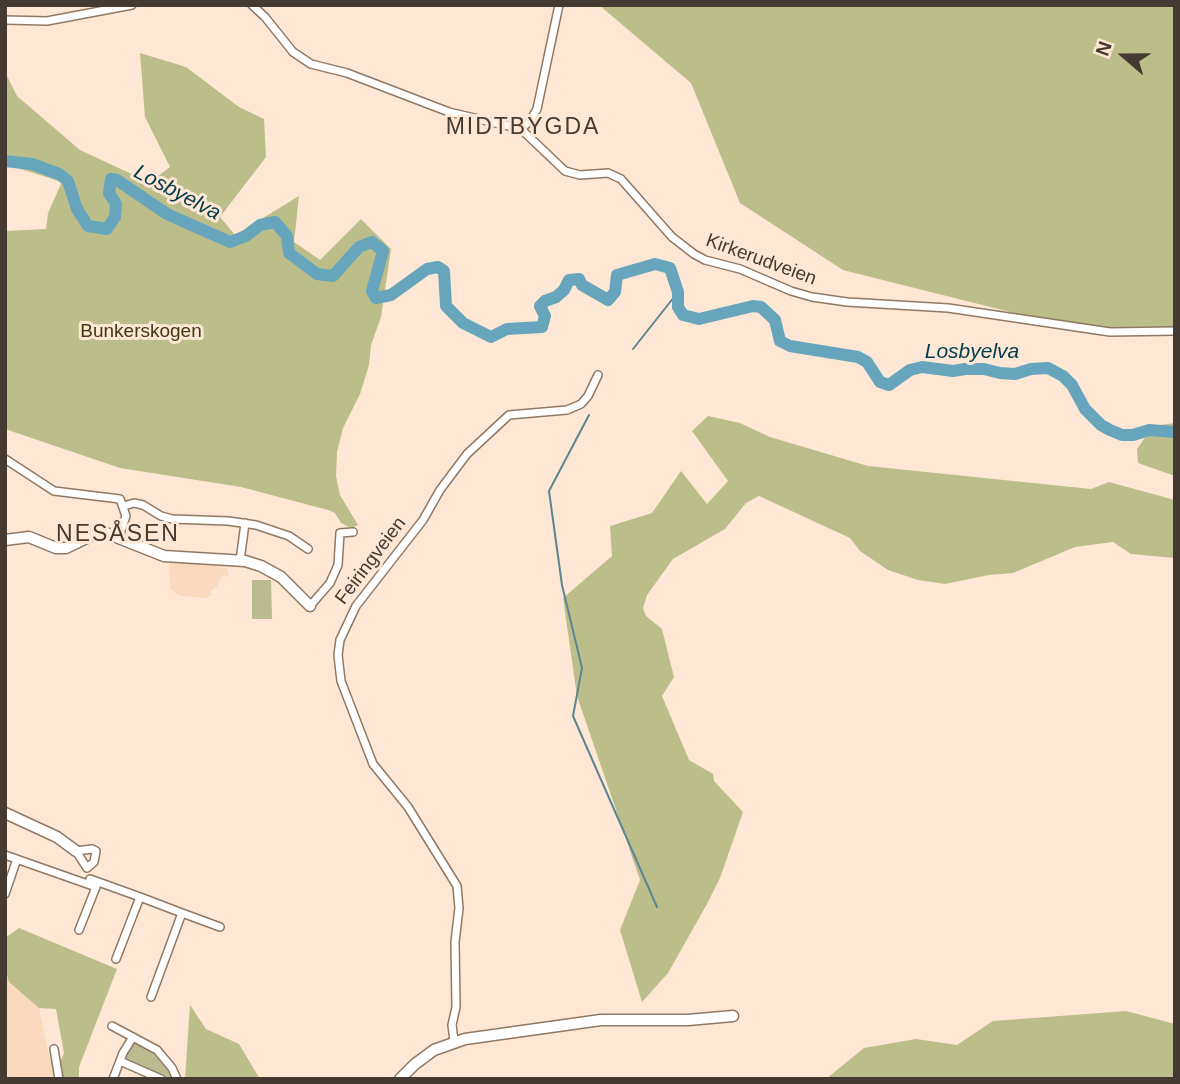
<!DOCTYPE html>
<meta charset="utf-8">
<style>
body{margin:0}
#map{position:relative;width:1180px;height:1084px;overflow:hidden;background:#fee8d5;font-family:Helvetica,sans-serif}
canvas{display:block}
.frame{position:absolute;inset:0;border:7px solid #453a31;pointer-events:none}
.north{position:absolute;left:1089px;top:21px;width:70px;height:70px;-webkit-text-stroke:5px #fee8d5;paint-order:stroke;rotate:290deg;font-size:19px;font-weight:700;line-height:28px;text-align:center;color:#453a31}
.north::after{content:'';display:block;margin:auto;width:24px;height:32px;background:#453a31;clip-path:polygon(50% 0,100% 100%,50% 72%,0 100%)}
</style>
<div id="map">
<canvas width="1180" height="1084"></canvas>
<div class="frame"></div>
<div class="north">N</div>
</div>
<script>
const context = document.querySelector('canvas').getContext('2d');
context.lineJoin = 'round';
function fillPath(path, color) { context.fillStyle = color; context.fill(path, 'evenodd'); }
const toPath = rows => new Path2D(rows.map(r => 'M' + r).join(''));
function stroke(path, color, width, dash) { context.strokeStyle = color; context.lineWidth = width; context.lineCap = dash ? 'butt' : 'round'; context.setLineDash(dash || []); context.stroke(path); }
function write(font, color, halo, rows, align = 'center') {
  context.font = font + ' Helvetica,sans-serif'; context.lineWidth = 6; context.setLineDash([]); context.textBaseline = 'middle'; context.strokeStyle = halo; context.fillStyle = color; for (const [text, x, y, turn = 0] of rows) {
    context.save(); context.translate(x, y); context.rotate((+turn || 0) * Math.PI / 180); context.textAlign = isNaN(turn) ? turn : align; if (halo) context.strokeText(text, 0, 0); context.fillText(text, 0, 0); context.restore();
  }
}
const built = toPath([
 [169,563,221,564,221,568,227,568,229,577,223,575,217,586,210,592,212,595,207,598,180,596,170,589],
 [5,967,10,982,39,1008,50,1061,57,1071,57,1079,5,1079]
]);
const green = toPath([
 [252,580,271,580,272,619,252,619],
 [134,1040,155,1052,168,1068,173,1079,168,1079,123,1060]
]);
const forest = toPath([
 [599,5,1175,5,1175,331,1062,325,843,270,740,203,691,83],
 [140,53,186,67,239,107,264,119,266,157,220,217,235,235,299,196,294,242,320,260,361,219,391,249,381,317,371,345,369,365,360,394,343,428,337,452,336,476,340,495,358,525,351,528,341,523,335,513,328,510,241,487,120,468,5,429,5,231,46,229,48,213,62,182,5,164,5,72,17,96,80,150,138,177,154,179,170,167,145,117],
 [708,416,740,423,770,437,868,466,1091,489,1109,482,1175,500,1175,558,1131,554,1113,542,1075,547,1013,573,989,575,945,584,918,580,888,570,860,551,850,538,759,496,746,503,725,529,673,559,647,595,643,608,646,616,662,629,674,677,662,696,689,760,713,774,714,781,743,812,720,878,707,904,668,973,642,1002,620,930,640,880,577,696,563,598,612,556,610,526,652,513,681,471,707,504,728,481,692,431],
 [1175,423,1175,476,1138,463,1137,449,1153,426],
 [19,928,117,969,79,1067,79,1079,57,1079,57,1071,64,1053,56,1009,39,1008,9,982,5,967,5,938],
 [190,1005,206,1029,239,1044,260,1079,185,1079],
 [1126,1011,1175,1024,1175,1079,826,1079,864,1048,916,1039,957,1045,993,1021]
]);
const stream = toPath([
 [633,349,678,292],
 [589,415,549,491,562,585,582,668,573,716,657,907]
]);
const river = toPath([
 [5,161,32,164,59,174,68,181,77,209,88,226,107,229,115,217,116,204,109,193,111,179,117,180,167,214,230,242,246,236,260,225,275,222,287,236,289,253,317,274,333,276,359,247,372,242,383,251,372,291,376,298,391,295,427,269,438,267,444,271,446,306,463,323,491,337,507,329,542,327,545,316,540,306,545,301,556,297,564,290,569,280,579,279,582,285,608,300,615,292,617,275,655,264,670,268,678,292,678,307,683,315,699,319,753,306,761,307,775,320,780,341,790,346,858,357,867,362,880,382,889,385,910,370,922,367,953,371,965,369,984,369,1000,373,1015,374,1031,369,1048,368,1063,376,1072,385,1085,409,1101,425,1110,430,1122,435,1133,435,1149,430,1175,432]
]);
const street = toPath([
 [252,5,265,17,293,52,311,64,347,73,449,112,521,129,565,171,580,175,608,173,621,179,672,237,694,254,705,260,740,269,791,291,812,297,847,302,948,308,1110,332,1175,331],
 [5,20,47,21,132,5],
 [521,129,530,121,537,109,559,5],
 [5,459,54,491,120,499,126,516,119,536],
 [124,506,134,503,143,505,161,516,172,519,228,521,256,525,289,536,308,549],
 [240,561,245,523],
 [310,606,330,583,338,565,340,533,353,532],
 [92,849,96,851,94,862,87,868,76,851,92,849],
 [5,855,96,887,79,930],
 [90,879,140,897,116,959],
 [5,894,17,859],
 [140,897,182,913,151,997],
 [182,913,220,927],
 [112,1026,157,1050,172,1068,177,1079],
 [454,1041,452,1025,456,1007,455,942,459,908,457,886,408,807,373,764,341,681,338,655,340,640,356,606,423,520,440,490,467,454,509,415,567,410,581,404,588,396,598,375],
 [54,1049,59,1079],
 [120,1061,161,1079],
 [113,1079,123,1053,133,1037]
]);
const secondary = toPath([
 [5,540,29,537,56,548,66,548,95,534,106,533,164,556,245,561,261,566,281,577,310,606],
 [5,813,57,837,76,851],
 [400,1079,415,1064,434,1050,465,1039,601,1020,688,1020,733,1016]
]);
const streetNames = [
 ["Kirkerudveien",761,260,20],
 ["Feiringveien",371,561,-53]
];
const parkNames = [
 ["Bunkerskogen",141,332]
];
const waterNames = [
 ["Losbyelva",177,193,28],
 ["Losbyelva",972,352]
];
const quarterNames = [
 ["MIDTBYGDA",523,128],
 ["NESÅSEN",118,535]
];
fillPath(built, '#fad9bc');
fillPath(green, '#babc90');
fillPath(forest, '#bbbe88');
stroke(stream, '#5d8593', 2);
stroke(river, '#67a5bd', 12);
stroke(street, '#907863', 10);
stroke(secondary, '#907863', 13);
stroke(street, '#fff', 7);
stroke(secondary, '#fff', 10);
write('19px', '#453a31', '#fee8d5', streetNames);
write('19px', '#3b3c11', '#fee8d5', parkNames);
write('italic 21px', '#013c4d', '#fee8d5', waterNames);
context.letterSpacing = '2px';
write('23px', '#453a31', '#fee8d5', quarterNames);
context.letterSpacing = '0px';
</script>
